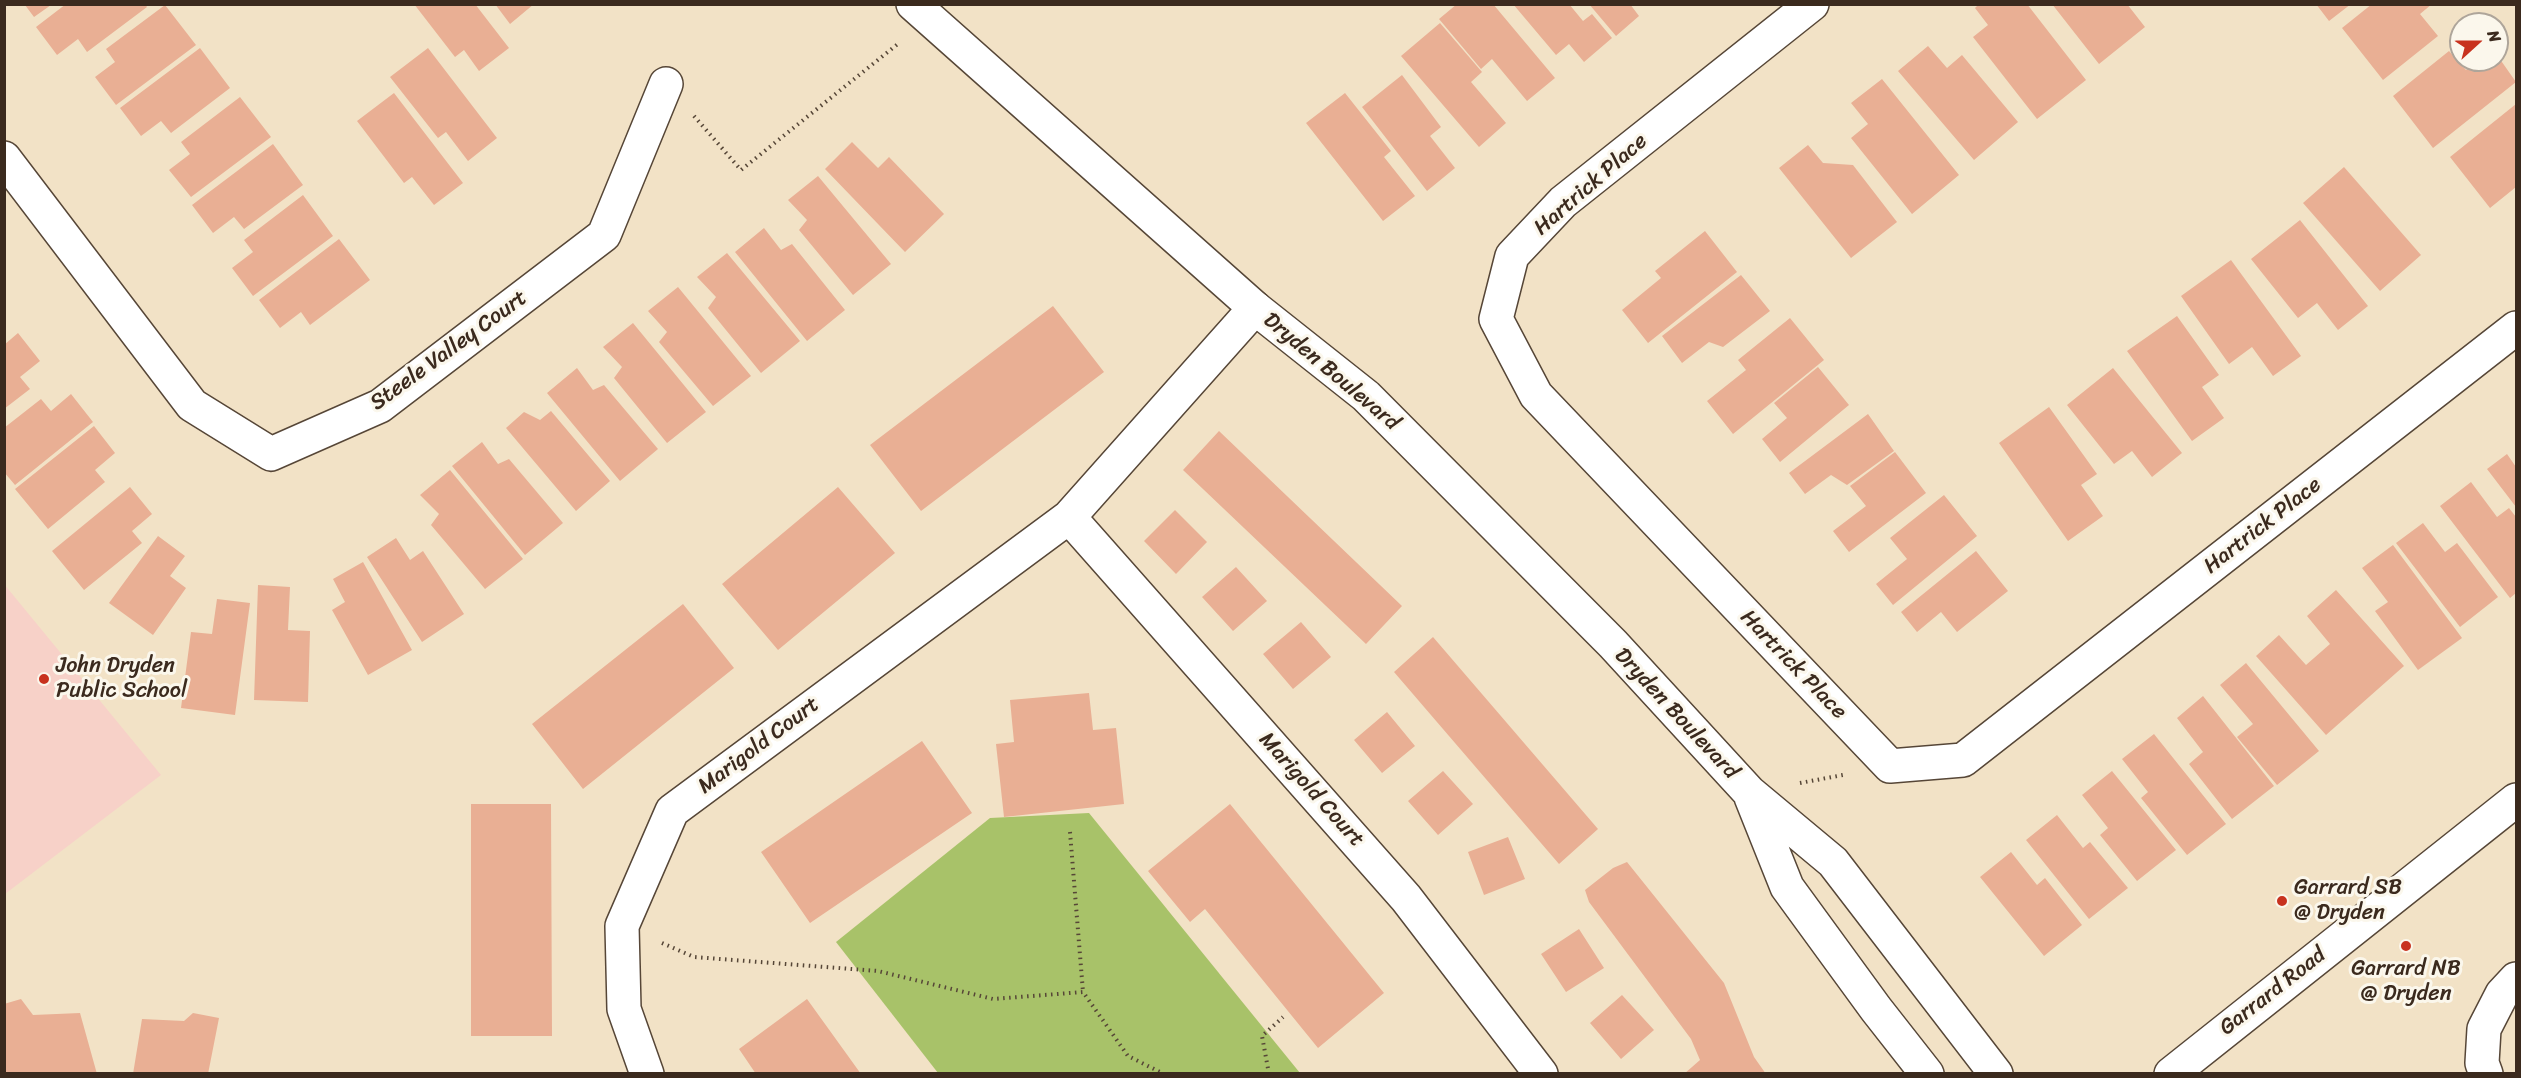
<!DOCTYPE html>
<style>
body{margin:0}
#map{position:relative;width:2521px;height:1078px;overflow:hidden;background:#f2e2c6;font-family:Sriracha,sans-serif}
canvas{display:block}
.frame{position:absolute;inset:0;border:6px solid #3b2a1e;pointer-events:none}
.north{position:absolute;left:2449px;top:12px;width:60px;height:60px;box-sizing:border-box;background:#fbf7ec;border:2px solid #aea59a;border-radius:50%;rotate:69deg;font-size:16px;font-weight:700;line-height:24px;text-align:center;color:#3b2a1e}
.north::after{content:'';display:block;margin:auto;width:21px;height:27px;background:#c8321e;clip-path:polygon(50% 0,100% 100%,50% 72%,0 100%)}
</style>
<div id="map">
<canvas width="2521" height="1078"></canvas>
<div class="frame"></div>
<div class="north">N</div>
</div>
<script>
const context = document.querySelector('canvas').getContext('2d');
context.lineJoin = 'round';
function fillPath(path, color) { context.fillStyle = color; context.fill(path, 'evenodd'); }
const toPath = rows => new Path2D(rows.map(r => 'M' + r).join(''));
function stroke(path, color, width, dash) { context.strokeStyle = color; context.lineWidth = width; context.lineCap = dash ? 'butt' : 'round'; context.setLineDash(dash || []); context.stroke(path); }
function write(font, color, halo, rows, align = 'center') {
  context.font = font + ' Sriracha,sans-serif'; context.lineWidth = 6; context.setLineDash([]); context.textBaseline = 'middle'; context.strokeStyle = halo; context.fillStyle = color; for (const [text, x, y, turn = 0] of rows) {
    context.save(); context.translate(x, y); context.rotate((+turn || 0) * Math.PI / 180); context.textAlign = isNaN(turn) ? turn : align; if (halo) context.strokeText(text, 0, 0); context.fillText(text, 0, 0); context.restore();
  }
}
const built = toPath([
 [4,584,161,775,5,894,4,894]
]);
const green = toPath([
 [1089,813,1300,1073,938,1073,836,942,990,818]
]);
const building = toPath([
 [66,4,145,4,147,7,87,52,78,39,57,55,36,27],
 [414,4,475,4,509,48,479,71,464,50,455,57],
 [495,4,534,4,510,24],
 [1457,4,1493,4,1555,78,1527,101,1492,59,1481,69,1439,19],
 [1513,4,1569,4,1583,21,1592,14,1612,38,1584,62,1569,44,1556,55],
 [1589,4,1630,4,1639,16,1616,36],
 [1979,4,2027,4,2086,80,2037,119,1973,37,1988,25,1975,8],
 [2052,4,2127,4,2145,27,2099,64],
 [2316,4,2351,4,2329,21],
 [2372,4,2432,4,2420,14,2438,36,2383,80,2342,28],
 [25,5,51,5,34,17],
 [165,5,196,45,116,105,95,77,115,62,106,49],
 [1440,23,1482,72,1471,82,1506,123,1479,147,1401,56],
 [1928,46,1947,68,1962,55,2018,122,1974,160,1898,71],
 [200,48,230,88,171,133,161,121,141,136,120,108],
 [428,48,497,138,468,161,446,132,438,138,390,77],
 [2449,51,2466,70,2479,60,2497,60,2497,55,2516,82,2433,148,2393,96],
 [1402,75,1441,127,1430,136,1455,168,1427,191,1362,107],
 [1882,79,1959,175,1912,214,1851,138,1868,124,1851,103],
 [394,93,463,183,434,205,412,177,404,183,357,121],
 [1345,93,1391,151,1384,157,1415,196,1383,221,1306,123],
 [240,97,271,137,191,197,169,170,190,154,181,142],
 [2516,104,2516,187,2490,208,2450,157],
 [852,142,878,168,889,157,944,214,905,252,825,169],
 [273,144,303,185,244,229,234,217,213,233,192,205],
 [1808,145,1823,163,1853,165,1897,222,1851,258,1779,168],
 [2344,167,2421,255,2380,291,2303,203],
 [818,176,891,264,853,295,799,230,807,220,788,200],
 [303,195,333,236,253,296,232,268,253,252,244,240],
 [2300,220,2368,306,2338,330,2317,303,2298,318,2251,259],
 [764,228,781,250,792,244,845,310,807,341,735,252],
 [1705,231,1737,272,1648,343,1622,310,1661,278,1655,271],
 [339,239,370,280,310,325,301,312,280,328,259,300],
 [727,253,800,341,761,373,708,308,716,297,697,277],
 [2231,260,2301,356,2273,376,2252,347,2229,364,2181,296],
 [1741,275,1770,311,1723,347,1709,342,1682,363,1662,336],
 [678,287,751,376,713,406,659,342,667,332,648,311],
 [1053,306,1104,372,921,511,870,445],
 [2177,316,2219,375,2202,387,2224,418,2192,441,2127,351],
 [1790,318,1824,360,1733,434,1707,401,1746,370,1738,360],
 [633,323,706,412,667,443,614,378,622,367,603,347],
 [18,333,40,361,20,377,30,389,4,409,4,345],
 [1818,367,1849,405,1780,462,1762,439,1787,418,1774,403],
 [577,368,593,390,604,385,658,449,620,481,547,393],
 [2113,368,2182,453,2152,477,2132,451,2114,464,2067,405],
 [71,394,93,422,15,485,4,472,4,428,41,399,51,411],
 [2049,407,2097,474,2081,485,2103,516,2068,541,1999,443],
 [551,411,610,481,576,511,506,428,524,412,540,420],
 [1868,414,1894,451,1847,485,1831,475,1805,494,1789,473],
 [94,426,115,453,95,470,105,482,48,529,15,489],
 [1219,431,1402,606,1366,644,1183,470],
 [482,442,498,464,509,459,563,523,525,555,452,466],
 [1895,452,1926,493,1849,552,1833,531,1866,506,1850,486],
 [2507,454,2516,467,2516,507,2487,469],
 [450,470,523,559,485,589,431,525,439,514,420,495],
 [2471,482,2497,517,2509,508,2516,517,2516,593,2510,598,2440,506],
 [130,487,152,514,132,531,142,543,84,590,52,551],
 [838,487,895,553,778,650,722,584],
 [1944,495,1977,536,1893,605,1876,584,1907,559,1890,538],
 [1175,510,1207,542,1176,574,1144,541],
 [2423,523,2445,552,2457,543,2498,597,2460,627,2396,543],
 [158,536,185,556,170,576,186,588,153,635,109,603],
 [396,538,410,560,423,551,464,614,422,642,367,557],
 [2393,545,2462,638,2418,670,2375,611,2388,602,2362,568],
 [1976,551,2008,591,1957,632,1941,612,1917,632,1901,612],
 [363,562,412,650,368,675,332,610,345,602,333,579],
 [1236,567,1267,601,1233,631,1202,597],
 [258,585,290,587,288,630,310,631,308,702,254,700],
 [2336,590,2404,666,2326,735,2256,656,2279,635,2306,665,2330,644,2307,616],
 [217,599,250,603,235,715,181,708,191,632,212,634],
 [683,604,734,668,583,789,532,724],
 [1301,622,1331,657,1293,689,1263,654],
 [1433,637,1598,829,1559,864,1394,672],
 [2246,663,2319,751,2277,785,2237,737,2253,724,2220,685],
 [1089,693,1093,730,1116,728,1124,804,1004,817,996,744,1014,742,1010,700],
 [2203,696,2274,786,2232,819,2189,764,2203,752,2177,718],
 [1387,712,1415,746,1382,773,1354,740],
 [2154,734,2226,824,2187,855,2141,798,2148,792,2122,759],
 [922,741,972,813,810,923,761,852],
 [1443,771,1473,804,1438,835,1408,801],
 [2112,771,2176,850,2137,881,2100,835,2108,828,2082,795],
 [471,804,551,804,552,1036,471,1036],
 [1230,804,1384,993,1318,1048,1205,909,1190,922,1148,871],
 [2057,815,2083,848,2090,842,2128,888,2089,919,2026,840],
 [1508,837,1525,879,1484,895,1468,852],
 [2011,852,2037,885,2045,878,2082,925,2044,956,1980,877],
 [1627,862,1724,983,1754,1057,1766,1074,1684,1074,1700,1060,1691,1039,1589,902,1585,890,1613,868],
 [1579,929,1604,968,1566,992,1541,954],
 [1622,995,1654,1030,1621,1059,1590,1023],
 [21,999,33,1015,80,1013,97,1074,5,1074,4,1004],
 [807,999,861,1074,756,1074,739,1049],
 [193,1013,219,1018,208,1074,133,1074,142,1019,184,1021]
]);
const path = toPath([
 [694,116,741,170,899,43],
 [1800,783,1843,775],
 [1070,832,1083,992],
 [662,943,694,957,878,971,993,999,1083,992,1128,1056,1164,1074],
 [1269,1074,1262,1036,1283,1017]
]);
const street = toPath([
 [1812,4,1563,202,1512,256,1496,319,1536,395,1890,766,1963,760,2516,328],
 [4,158,192,405,271,454,380,406,604,235,666,84],
 [1069,517,1406,898,1541,1074],
 [647,1074,624,1009,622,926,672,811,1069,517,1255,308],
 [2486,1074,2482,1063,2484,1029,2502,994,2516,979]
]);
const secondary = toPath([
 [913,4,1255,308,1366,396,1613,644,1749,792,1833,862,1996,1074],
 [1751,797,1787,887,1876,1009,1927,1074],
 [2171,1074,2516,800]
]);
const markers = [
 [44,679,6,"#c8321e"],
 [2282,901,6,"#c8321e"],
 [2406,946,6,"#c8321e"]
];
const streetNames = [
 ["Hartrick Place",1591,185,-41],
 ["Steele Valley Court",449,351,-36],
 ["Dryden Boulevard",1331,372,40],
 ["Hartrick Place",2263,526,-38],
 ["Hartrick Place",1793,665,46],
 ["Dryden Boulevard",1676,714,47],
 ["Marigold Court",759,746,-37],
 ["Marigold Court",1311,790,48],
 ["Garrard Road",2273,992,-38]
];
const poiNames = [
 ["John Dryden",56,666],
 ["Public School",56,691],
 ["Garrard SB",2294,888],
 ["@ Dryden",2294,913],
 ["Garrard NB",2406,969,"center"],
 ["@ Dryden",2406,994,"center"]
];
fillPath(built, '#f7d1c8');
fillPath(green, '#a8c269');
fillPath(building, '#e9af94');
stroke(street, '#564637', 36);
stroke(secondary, '#564637', 36);
stroke(path, '#564637', 4, [1.5, 4.5]);
stroke(street, '#fff', 33);
stroke(secondary, '#fff', 33);
for (const [x, y, r, color] of markers) { const dot = new Path2D(); dot.arc(x, y, r, 0, 2 * Math.PI); context.fillStyle = color; context.fill(dot); stroke(dot, '#fbf7ec', 2); }
write('22px', '#3b2a1e', '#fbf7ec', streetNames);
write('22px', '#3b2a1e', '#fbf7ec', poiNames, 'left');
</script>
